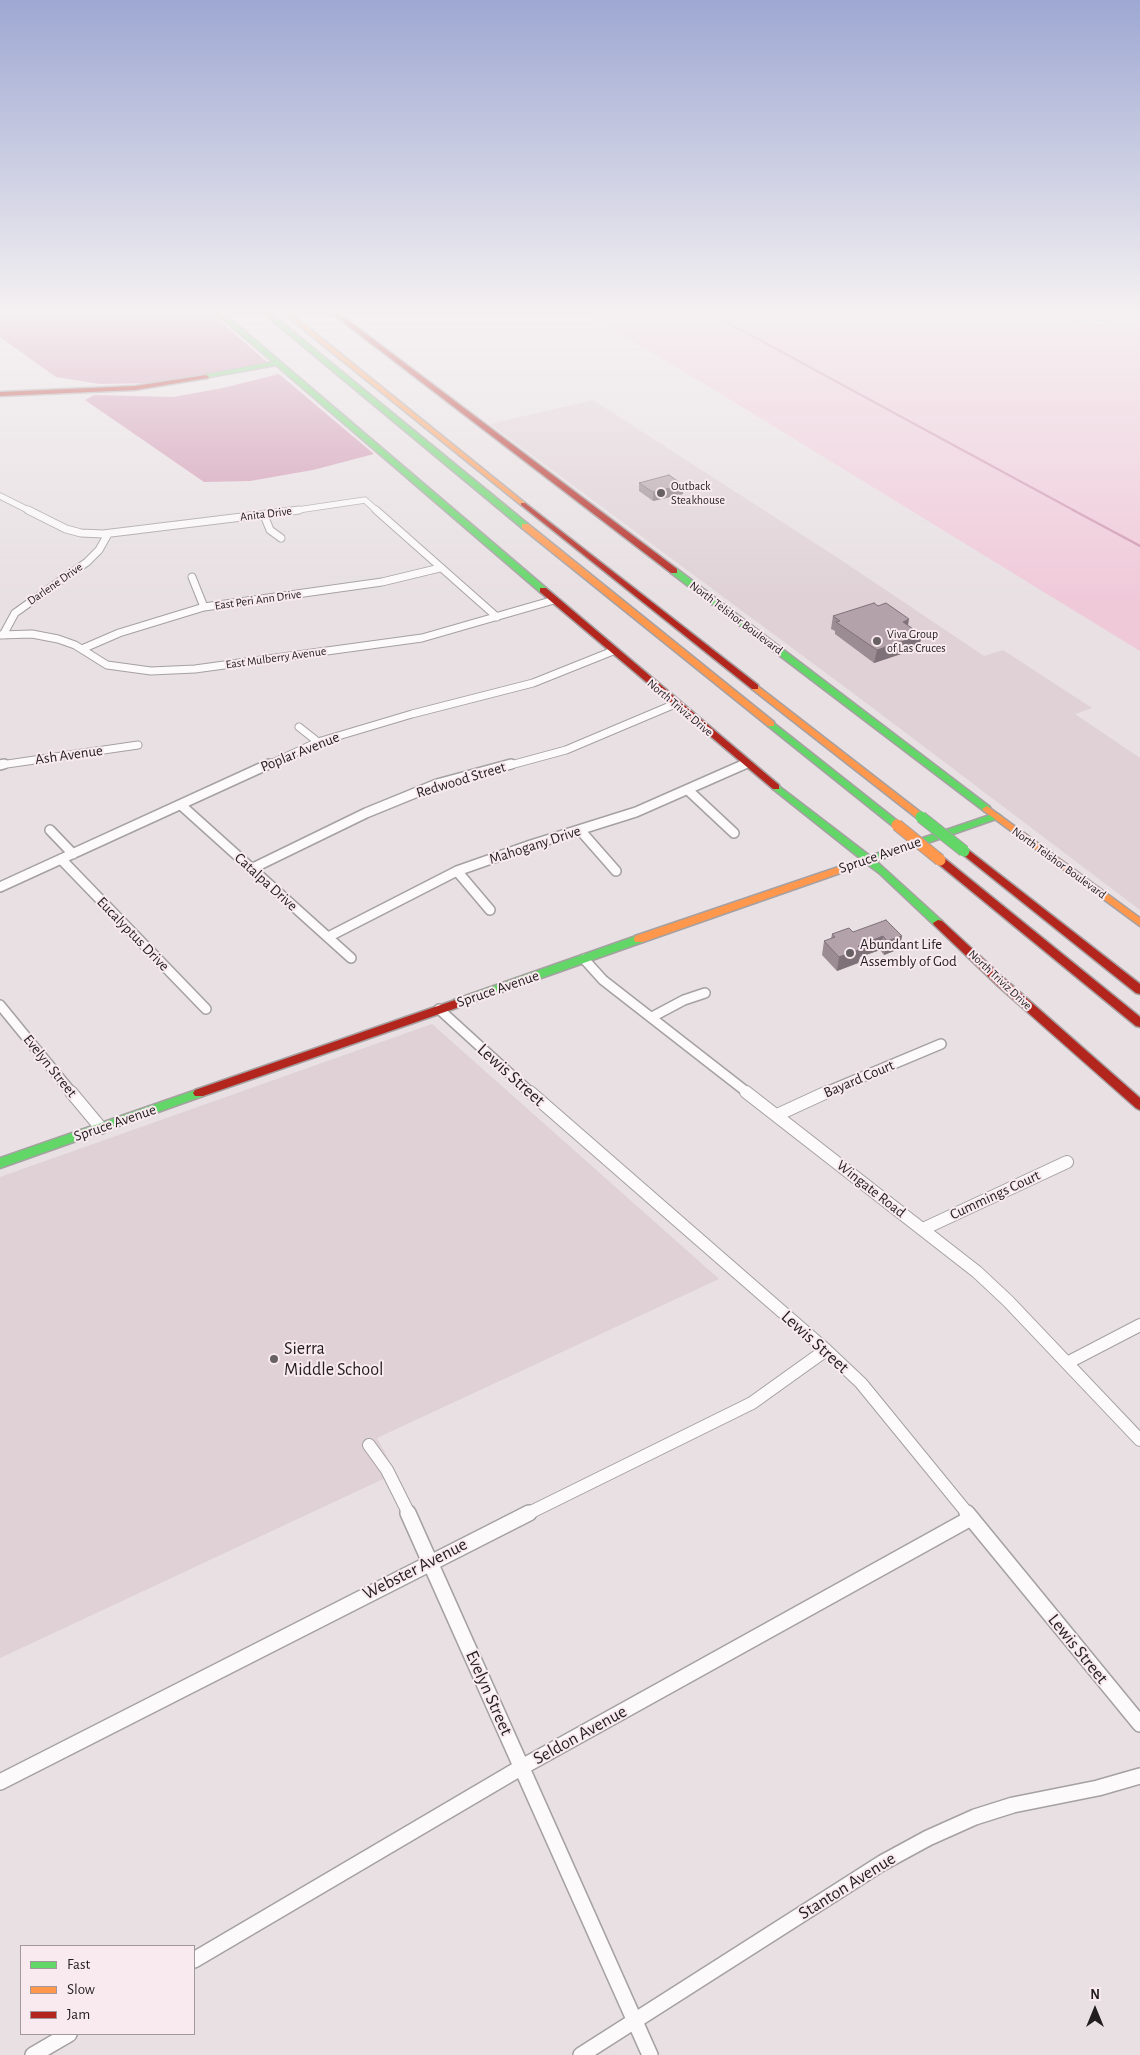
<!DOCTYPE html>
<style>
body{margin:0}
#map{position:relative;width:1140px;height:2055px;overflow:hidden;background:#e8e0e3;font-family:"Alegreya Sans",sans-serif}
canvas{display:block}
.legend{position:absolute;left:20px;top:1945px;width:175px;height:90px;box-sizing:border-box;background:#f8eaef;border:1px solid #a2989c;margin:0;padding:6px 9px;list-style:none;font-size:15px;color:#221d1f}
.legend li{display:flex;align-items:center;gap:10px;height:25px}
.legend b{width:25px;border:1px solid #a2989c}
.north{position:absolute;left:1070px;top:1985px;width:50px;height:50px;-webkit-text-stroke:4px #f8eaef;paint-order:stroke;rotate:0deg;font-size:14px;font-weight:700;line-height:20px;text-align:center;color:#221d1f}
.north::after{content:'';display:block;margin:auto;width:18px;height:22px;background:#221d1f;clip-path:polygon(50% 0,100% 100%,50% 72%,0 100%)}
</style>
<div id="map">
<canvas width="1140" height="2055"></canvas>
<ul class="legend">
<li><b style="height:6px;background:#63d668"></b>Fast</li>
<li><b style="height:6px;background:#ff974d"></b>Slow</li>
<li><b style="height:6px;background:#b3261e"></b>Jam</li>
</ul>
<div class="north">N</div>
</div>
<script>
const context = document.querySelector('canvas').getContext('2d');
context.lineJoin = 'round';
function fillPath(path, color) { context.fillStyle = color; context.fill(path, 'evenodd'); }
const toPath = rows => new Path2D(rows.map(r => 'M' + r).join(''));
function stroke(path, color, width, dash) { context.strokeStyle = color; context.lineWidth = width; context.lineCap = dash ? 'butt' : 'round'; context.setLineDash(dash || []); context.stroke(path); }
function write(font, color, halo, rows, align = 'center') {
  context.font = font + ' "Alegreya Sans",sans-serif'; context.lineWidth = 4; context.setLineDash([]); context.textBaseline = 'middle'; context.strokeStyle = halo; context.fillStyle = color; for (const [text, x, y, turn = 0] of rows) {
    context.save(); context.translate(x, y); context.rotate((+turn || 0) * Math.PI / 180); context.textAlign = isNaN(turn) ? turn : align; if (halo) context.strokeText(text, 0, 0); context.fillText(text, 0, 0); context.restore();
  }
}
const built = toPath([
 [593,400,835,556,984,656,1003,650,1092,708,1075,714,1140,758,1140,910,861,699,490,424],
 [432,1024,719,1279,377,1438,396,1473,0,1658,0,1177]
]);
const green = toPath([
 [583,312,1140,312,1140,651,708,386]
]);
const water = toPath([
 [0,312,210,312,268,363,156,383,100,384,56,377,0,337],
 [279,374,374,454,313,470,250,481,204,482,85,400,94,395,173,397,223,388]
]);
const streamFar1 = toPath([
 [708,312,1075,511]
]);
const stream = toPath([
 [1073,510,1140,546]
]);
const streetFar4 = toPath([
 [1057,312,1095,322,1102,321,1120,312],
 [0,496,30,511],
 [291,511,365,500,377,511]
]);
const streetFar3 = toPath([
 [28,510,66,529,81,533,103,534,299,510],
 [376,510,497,617],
 [264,515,270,530,281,538],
 [192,577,204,607],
 [0,635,32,634,58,639,75,645,107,665,151,671,195,669,422,638,554,600],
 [3,635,15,613,87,562,99,550,108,534],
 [82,649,119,633,204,607,382,582,440,568],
 [299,727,318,742],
 [0,765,138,745],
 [266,766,318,742,412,714,533,683,613,651],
 [507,766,566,750,675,704],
 [742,766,746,764]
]);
const streetFar2 = toPath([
 [0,765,4,764],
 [688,790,734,833],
 [181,805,351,958],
 [50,830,73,854],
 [580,830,616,871],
 [61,859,206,1009],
 [251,869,366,813,437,784,511,764],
 [457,871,490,910],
 [0,887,269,764],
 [328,937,457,871,531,845,636,812,745,764],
 [584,959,603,980,748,1093],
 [0,1005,72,1093],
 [439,1009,531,1093],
 [652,1017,684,1000,705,993],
 [824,1093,941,1044]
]);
const streetFar1 = toPath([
 [71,1092,101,1128],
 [530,1092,826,1350,861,1383,968,1514],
 [746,1092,977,1272,1008,1301,1140,1440],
 [777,1115,827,1092],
 [923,1229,1067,1162],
 [1067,1363,1140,1325],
 [369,1445,387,1470,409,1514],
 [527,1514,752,1403,826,1350]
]);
const street = toPath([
 [408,1513,650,2055],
 [967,1513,1140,1724],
 [0,1782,529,1513],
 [194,1960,522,1767,971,1518],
 [33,2055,69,2034],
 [581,2055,882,1863,928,1838,975,1817,1013,1805,1098,1788,1140,1776]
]);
const fast = toPath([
 [215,312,222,312,546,588,546,592,540,592,276,365,204,378,203,377,206,375,273,362,215,312],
 [262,312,269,312,528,524,528,528,522,528,262,312],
 [671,569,677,569,990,807,990,811,984,811,671,573,671,569],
 [771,721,900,823,902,825,900,827,894,827,768,726,768,722,771,721],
 [776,784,870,856,993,814,996,813,1001,816,999,818,876,861,942,921,943,923,938,926,934,925,879,873,867,864,861,863,861,859,773,789,773,785,776,784],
 [639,935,644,939,643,942,462,1006,454,1006,452,1003,454,1000,639,935],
 [199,1089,203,1090,205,1093,203,1096,0,1168,0,1158,199,1089]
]);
const slow = toPath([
 [282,312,289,312,525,503,525,505,521,505,282,312],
 [522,524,528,524,774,722,774,726,768,726,522,528,522,524],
 [755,684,924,815,924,819,918,819,752,689,751,687,755,684],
 [987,806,1140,918,1140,926,984,811,982,809,987,806],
 [865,858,870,861,869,863,643,942,635,942,634,939,635,936,865,858]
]);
const jam = toPath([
 [330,312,337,312,677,569,677,573,671,573,330,312],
 [206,375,209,377,208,378,135,390,0,396,0,392,135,386,206,375],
 [521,503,525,503,758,685,758,689,752,689,521,505,521,503],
 [540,588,546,588,779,785,779,789,773,789,540,592,540,588],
 [964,848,967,849,1140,984,1140,994,1136,993,961,853,959,851,964,848],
 [940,857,944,858,1140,1017,1140,1027,1136,1026,936,862,935,860,940,857],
 [938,920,942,921,1007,981,1140,1098,1140,1110,1136,1108,999,987,934,925,933,923,938,920],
 [458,999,464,1003,462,1006,203,1096,195,1096,193,1093,195,1090,458,999]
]);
const fastBridge = toPath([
 [921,817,964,851]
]);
const slowBridge = toPath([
 [897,825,940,860]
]);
const wall = toPath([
 [639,483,683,485,683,494,653,501,639,491],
 [833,616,908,626,919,648,874,663,835,634,835,631,831,629],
 [832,934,902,936,899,949,884,955,880,950,860,957,858,963,837,971,822,955,824,941,831,939]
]);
const shadedWall = toPath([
 [683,485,683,494,653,501,653,492],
 [909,619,907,631,903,622],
 [922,635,919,648,874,663,877,650],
 [883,936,880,950,860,957,858,963,837,971,839,957,858,946],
 [902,936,899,949,884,955,887,941]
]);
const building = toPath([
 [669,475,683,485,653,492,639,483,669,475],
 [874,603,878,606,886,603,909,619,903,622,922,635,877,650,836,622,840,621,833,616,874,603],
 [886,920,902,936,887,941,883,936,858,946,861,949,839,957,824,941,835,937,832,934,849,928,853,932,886,920]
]);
const markers = [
 [661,493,5,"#676164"],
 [877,641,5,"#676164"],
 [850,953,5,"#676164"],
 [274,1359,5,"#676164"]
];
const farPoinames = [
 ["Outback",671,486],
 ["Steakhouse",671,500],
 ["Viva Group",887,634],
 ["of Las Cruces",887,648]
];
const farStreetnames = [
 ["Anita Drive",266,514,-7],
 ["Darlene Drive",55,584,-35],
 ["East Peri Ann Drive",258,600,-8],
 ["North Telshor Boulevard",736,618,37],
 ["East Mulberry Avenue",276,658,-8],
 ["North Triviz Drive",680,708,40],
 ["North Telshor Boulevard",1059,863,36],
 ["North Triviz Drive",1000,980,43]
];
const streetNames = [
 ["Poplar Avenue",300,752,-22],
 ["Ash Avenue",69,755,-8],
 ["Redwood Street",461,780,-17],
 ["Mahogany Drive",535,845,-18],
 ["Spruce Avenue",880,855,-19],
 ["Catalpa Drive",266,882,42],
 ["Eucalyptus Drive",133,934,46],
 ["Spruce Avenue",498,989,-19],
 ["Evelyn Street",50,1066,51],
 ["Bayard Court",859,1079,-23],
 ["Spruce Avenue",115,1123,-19],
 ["Wingate Road",871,1189,38],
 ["Cummings Court",995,1195,-25]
];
const poiNames = [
 ["Abundant Life",860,944],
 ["Assembly of God",860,961]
];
const nearStreetnames = [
 ["Lewis Street",511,1075,42],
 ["Lewis Street",815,1342,42],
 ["Webster Avenue",415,1569,-27],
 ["Lewis Street",1078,1649,51],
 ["Evelyn Street",489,1693,66],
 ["Seldon Avenue",580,1735,-29],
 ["Stanton Avenue",847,1886,-32]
];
const nearPoinames = [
 ["Sierra",284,1349],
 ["Middle School",284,1370]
];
fillPath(built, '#dfd1d6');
fillPath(green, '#f0c9d9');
fillPath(water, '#d096b0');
stroke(streamFar1, '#d096b0', 2);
stroke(stream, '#d096b0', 2.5);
stroke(streetFar4, '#a5a0a2', 7);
stroke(streetFar3, '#a5a0a2', 9);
stroke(streetFar2, '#a5a0a2', 12);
stroke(streetFar1, '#a5a0a2', 14);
stroke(street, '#a5a0a2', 18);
stroke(fast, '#a5a0a2', 3);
stroke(slow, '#a5a0a2', 3);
stroke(jam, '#a5a0a2', 3);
stroke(streetFar4, '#fcfafb', 5.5);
stroke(streetFar3, '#fcfafb', 7);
stroke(streetFar2, '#fcfafb', 9);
stroke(streetFar1, '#fcfafb', 12);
stroke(street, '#fcfafb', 15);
fillPath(fast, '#63d668');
fillPath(slow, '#ff974d');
fillPath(jam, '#b3261e');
stroke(fastBridge, '#a5a0a2', 13, []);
stroke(slowBridge, '#a5a0a2', 13, []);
stroke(fastBridge, '#63d668', 11);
stroke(slowBridge, '#ff974d', 11);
fillPath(wall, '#9b8b92');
fillPath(shadedWall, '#7e7177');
fillPath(building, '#b4a2aa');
stroke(building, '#7e7177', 1);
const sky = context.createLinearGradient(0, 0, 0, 600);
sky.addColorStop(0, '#9ea8d2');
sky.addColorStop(0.52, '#f5f1f2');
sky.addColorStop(1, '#f5f1f200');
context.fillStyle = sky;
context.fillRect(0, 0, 1140, 600);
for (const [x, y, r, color] of markers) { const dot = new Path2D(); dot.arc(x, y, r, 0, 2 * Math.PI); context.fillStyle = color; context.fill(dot); stroke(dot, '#f8eaef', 2); }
write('12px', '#221d1f', '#f8eaef', farPoinames, 'left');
write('12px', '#221d1f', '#f8eaef', farStreetnames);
write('15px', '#221d1f', '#f8eaef', streetNames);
write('15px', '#221d1f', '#f8eaef', poiNames, 'left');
write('18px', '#221d1f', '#f8eaef', nearStreetnames);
write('18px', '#221d1f', '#f8eaef', nearPoinames, 'left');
</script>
